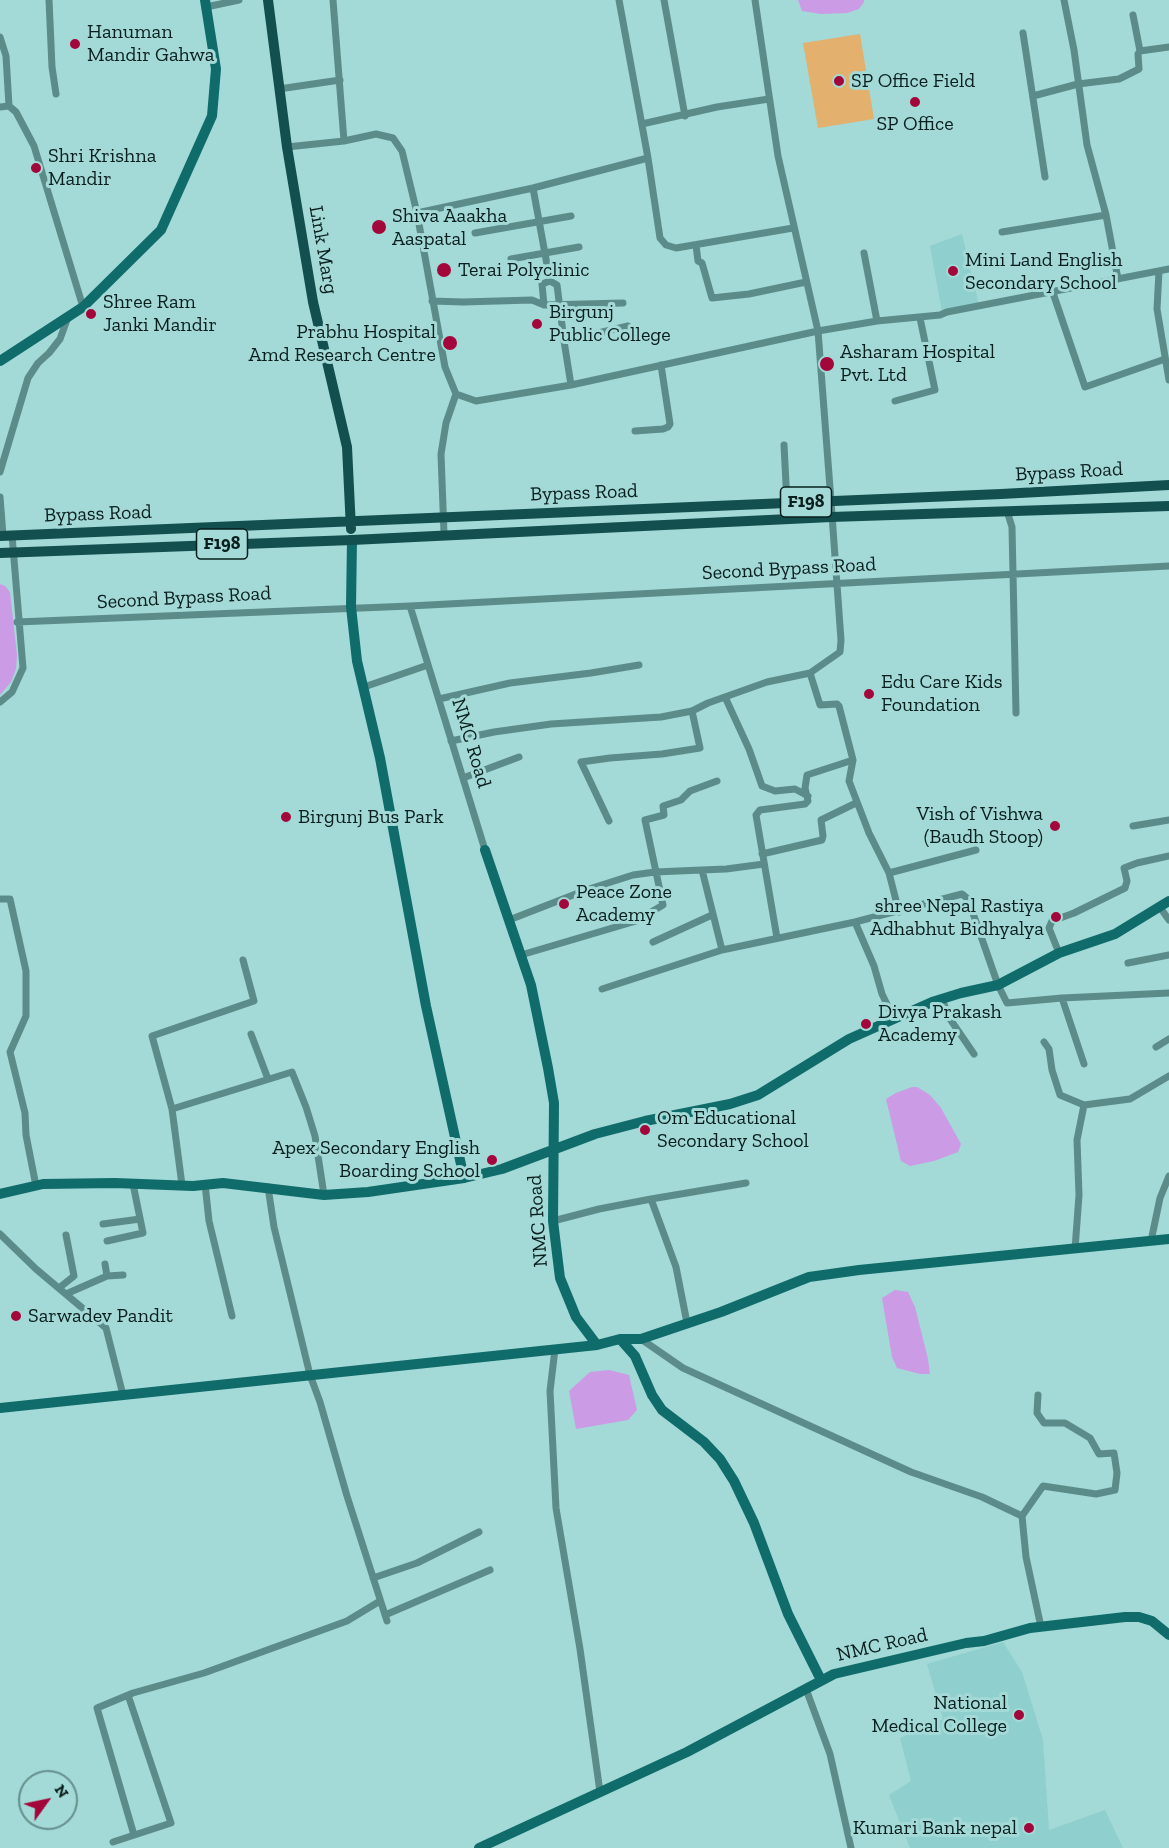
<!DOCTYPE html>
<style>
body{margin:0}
#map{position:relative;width:1169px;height:1848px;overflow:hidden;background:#a3d9d6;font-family:"Zilla Slab",serif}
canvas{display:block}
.north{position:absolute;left:18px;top:1770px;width:60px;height:60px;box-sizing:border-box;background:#a3d9d6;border:2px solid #658f8c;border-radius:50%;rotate:57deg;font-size:16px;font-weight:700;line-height:24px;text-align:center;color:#091f1e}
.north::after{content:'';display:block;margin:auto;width:21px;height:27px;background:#a3063a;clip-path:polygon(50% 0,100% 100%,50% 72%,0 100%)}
</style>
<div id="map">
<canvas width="1169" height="1848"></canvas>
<div class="north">N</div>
</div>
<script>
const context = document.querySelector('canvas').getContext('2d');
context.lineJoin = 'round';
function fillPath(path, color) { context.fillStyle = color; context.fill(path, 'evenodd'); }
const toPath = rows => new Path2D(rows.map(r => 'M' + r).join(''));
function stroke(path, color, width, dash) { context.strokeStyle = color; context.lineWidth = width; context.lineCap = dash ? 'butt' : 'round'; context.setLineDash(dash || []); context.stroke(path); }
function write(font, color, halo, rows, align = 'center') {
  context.font = font + ' "Zilla Slab",serif'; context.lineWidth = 6; context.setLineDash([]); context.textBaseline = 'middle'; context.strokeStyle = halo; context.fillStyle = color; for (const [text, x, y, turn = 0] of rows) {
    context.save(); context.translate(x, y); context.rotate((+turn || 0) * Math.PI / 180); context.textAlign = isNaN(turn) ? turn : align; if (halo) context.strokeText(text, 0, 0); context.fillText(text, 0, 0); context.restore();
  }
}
const built = toPath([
 [962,234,979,305,942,312,930,246],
 [1003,1642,1022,1672,1043,1740,1049,1830,1105,1810,1123,1848,910,1848,889,1795,911,1781,900,1738,943,1719,927,1664]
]);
const green = toPath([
 [860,34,874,119,818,128,803,43]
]);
const water = toPath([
 [798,0,864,0,864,2,859,9,847,13,821,14,802,11],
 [0,584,5,586,10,592,17,655,16,669,11,682,0,695],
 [912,1087,917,1087,930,1095,941,1108,961,1144,958,1152,934,1161,910,1166,901,1161,886,1099,896,1093],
 [895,1290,908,1292,915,1307,928,1359,930,1374,920,1374,897,1368,892,1357,882,1298],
 [609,1370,629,1375,637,1410,628,1420,576,1429,569,1391,590,1372]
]);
const street = toPath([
 [49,0,52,67,56,94],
 [333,0,344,141],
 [619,0,648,158,660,238,666,245,676,248,793,228],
 [664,0,685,116],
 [1064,0,1074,50,1087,145,1106,215,1118,279],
 [206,7,239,0],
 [1023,33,1045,177],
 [0,37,6,56,9,106],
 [1140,51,1169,47],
 [279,89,340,80],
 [1033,96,1078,84,1119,79,1139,69,1138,54,1140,51,1133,15],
 [0,107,9,106,16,112,34,146,83,307],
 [642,124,717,107,769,99],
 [287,147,344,141,376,134,393,138,402,151,417,213,445,367,456,394,476,401,571,385,818,331,877,321,940,315,947,312,1169,269],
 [533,188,550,281],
 [417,213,533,188,648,158],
 [1002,232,1106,215],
 [475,233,571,216],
 [696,245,698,261,702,263,712,298,749,294,806,282],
 [864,253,877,321],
 [511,259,579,247],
 [1159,271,1157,309,1169,380],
 [1053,293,1085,387,1165,359],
 [432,301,463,302,532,300,544,305,623,303],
 [544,305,542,284,550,281,557,285,564,341],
 [571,385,564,341,628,326],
 [895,401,935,390,920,318],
 [635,431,663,429,668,427,670,424,661,365],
 [784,445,787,503],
 [0,472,28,378,38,363,49,353,60,339,68,317],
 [0,497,3,535],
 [1007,511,1012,527,1016,713],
 [444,534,441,454,446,423,456,394],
 [410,606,485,850],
 [17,622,410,606,1169,566],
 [810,673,820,705,837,704,839,706,853,760,849,781,869,833,889,873,899,912],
 [364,687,428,665],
 [725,697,749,749,762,786,775,791,795,789,808,796],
 [439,699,510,683,591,673,639,665],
 [0,702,12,692,23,668,12,535],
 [451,741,494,732,551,724,661,717,692,711,708,703,767,682,810,673,840,652,841,640,831,501,818,331,778,156,755,0],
 [463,778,519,757],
 [609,821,581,762,610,758,662,754,700,748,692,711],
 [1133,826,1169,820],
 [762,854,822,840,823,836,821,820,856,803],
 [702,870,726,869,764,864],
 [889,873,976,850],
 [0,899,10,899,26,971,26,1016,10,1052,25,1113,26,1135,36,1186],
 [1159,906,1169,920],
 [509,920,586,890,633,875,655,872,702,870,722,950,855,922,962,894,968,899,998,985,1007,1003,1062,998,1169,993],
 [855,922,874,966,882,994,894,1019],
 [777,938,756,815,760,810,805,804,808,801,805,788,807,775,853,760],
 [653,942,712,915],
 [1059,953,1049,928,1052,921,1074,913,1125,888,1127,881,1124,868,1137,863,1169,856],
 [521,955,636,921,663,905,645,820,664,815,663,806,681,800,690,791,717,781],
 [1128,963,1169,955],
 [602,989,722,950],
 [1062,998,1084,1064],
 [942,999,950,1019,974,1054],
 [251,1034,268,1079],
 [1044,1042,1049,1049,1052,1070,1060,1095,1084,1105],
 [1156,1047,1169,1039],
 [172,1109,292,1072,306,1107,315,1136,324,1195],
 [205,1184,209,1221,232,1316],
 [182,1185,172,1109,152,1036,254,1001,243,960],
 [268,1187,274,1227,310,1375,320,1402,347,1496,387,1621],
 [651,1199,746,1183],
 [553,1221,599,1209,651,1199,676,1267,687,1323],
 [103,1224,140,1219],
 [0,1234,36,1269,106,1328,123,1395],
 [107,1241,143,1233,133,1184],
 [1151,1241,1160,1198,1169,1176],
 [1075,1249,1079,1195,1077,1140,1084,1105,1130,1099,1169,1076],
 [105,1264,107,1276],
 [59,1288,74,1276,66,1235],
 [66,1294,107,1276,123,1275],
 [641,1339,683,1368,911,1472,982,1497,1022,1516,1026,1557,1041,1627],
 [555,1349,550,1391,556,1508,580,1649,600,1792],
 [1022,1516,1043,1486,1096,1494,1115,1490,1117,1473,1114,1453,1099,1454,1090,1438,1065,1423,1044,1423,1037,1413,1038,1395],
 [373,1578,417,1563,479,1532],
 [385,1615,490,1570],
 [806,1689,830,1754,851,1848],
 [134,1835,97,1708,133,1693,204,1673,347,1621,380,1601],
 [113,1842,171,1823,128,1695]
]);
const secondary = toPath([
 [0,361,83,307,161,230,212,116,216,69,205,0],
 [352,540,351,607,357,661,380,758,426,1006,464,1178],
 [485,850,531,985,548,1068,554,1103,553,1221,560,1278,576,1317,597,1345,620,1339,635,1356,652,1395,662,1410,704,1442,720,1459,734,1481,754,1523,788,1614,821,1680],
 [0,1194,43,1184,115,1183,193,1186,223,1183,324,1195,368,1192,464,1178,502,1169,595,1134,645,1121,730,1104,758,1095,849,1039,932,1002,961,993,998,985,1059,953,1115,934,1169,901],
 [620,1339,641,1339,721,1312,809,1277,859,1270,1169,1239],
 [0,1408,597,1345],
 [479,1848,687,1752,834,1674,966,1643,984,1641,1030,1628,1125,1617,1139,1617,1152,1621,1169,1635]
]);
const primary = toPath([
 [268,0,287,147,313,302,347,447,351,529],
 [0,536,1001,494,1169,485],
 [0,553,352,540,831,517,1169,506]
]);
const markers = [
 [75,44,6,"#a3063a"],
 [839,81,6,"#a3063a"],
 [915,102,6,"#a3063a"],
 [36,168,6,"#a3063a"],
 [379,227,8,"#a3063a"],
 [444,270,8,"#a3063a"],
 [953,271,6,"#a3063a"],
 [91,314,6,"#a3063a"],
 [537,324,6,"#a3063a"],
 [450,343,8,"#a3063a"],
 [827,364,8,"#a3063a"],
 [869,694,6,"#a3063a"],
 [286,817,6,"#a3063a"],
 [1055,826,6,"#a3063a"],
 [564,904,6,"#a3063a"],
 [1056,917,6,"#a3063a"],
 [866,1024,6,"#a3063a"],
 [645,1130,6,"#a3063a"],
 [492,1160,6,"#a3063a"],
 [16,1316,6,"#a3063a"],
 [1019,1715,6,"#a3063a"],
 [1029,1828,6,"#a3063a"]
];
const shields = [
 [806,502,51],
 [222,544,51]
];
const shieldNames = [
 ["F198",806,502],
 ["F198",222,544]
];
const poiNames = [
 ["Hanuman",87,32],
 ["Mandir Gahwa",87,55],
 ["SP Office Field",851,81],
 ["SP Office",915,124,"center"],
 ["Shri Krishna",48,156],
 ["Mandir",48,179],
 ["Shiva Aaakha",392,216],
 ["Aaspatal",392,239],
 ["Mini Land English",965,260],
 ["Secondary School",965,283],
 ["Terai Polyclinic",458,270],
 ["Shree Ram",103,302],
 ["Janki Mandir",103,325],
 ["Birgunj",549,312],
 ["Public College",549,335],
 ["Prabhu Hospital",436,332,"right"],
 ["Amd Research Centre",436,355,"right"],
 ["Asharam Hospital",840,352],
 ["Pvt. Ltd",840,375],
 ["Edu Care Kids",881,682],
 ["Foundation",881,705],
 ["Vish of Vishwa",1043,814,"right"],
 ["(Baudh Stoop)",1043,837,"right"],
 ["Birgunj Bus Park",298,817],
 ["Peace Zone",576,892],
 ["Academy",576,915],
 ["shree Nepal Rastiya",1044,906,"right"],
 ["Adhabhut Bidhyalya",1044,929,"right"],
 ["Divya Prakash",878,1012],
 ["Academy",878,1035],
 ["Om Educational",657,1118],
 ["Secondary School",657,1141],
 ["Apex Secondary English",480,1148,"right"],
 ["Boarding School",480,1171,"right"],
 ["Sarwadev Pandit",28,1316],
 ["National",1007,1703,"right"],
 ["Medical College",1007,1726,"right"],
 ["Kumari Bank nepal",1017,1828,"right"]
];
const streetNames = [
 ["Link Marg",323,250,80],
 ["Bypass Road",1069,472,-3],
 ["Bypass Road",584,493,-2],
 ["Bypass Road",98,514,-2],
 ["Second Bypass Road",789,569,-3],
 ["Second Bypass Road",184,598,-3],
 ["NMC Road",471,743,73],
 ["NMC Road",538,1221,-94],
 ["NMC Road",882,1645,-13]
];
fillPath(built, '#8fcfcd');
fillPath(green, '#e3b06d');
fillPath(water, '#cb9be6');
stroke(street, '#5c8c8a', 7);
stroke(secondary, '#0f6c6b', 10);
stroke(primary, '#134f4e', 10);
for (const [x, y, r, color] of markers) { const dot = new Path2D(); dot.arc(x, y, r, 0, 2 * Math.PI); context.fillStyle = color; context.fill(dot); stroke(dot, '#a3d9d6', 2); }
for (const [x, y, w] of shields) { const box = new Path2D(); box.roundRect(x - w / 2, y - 15, w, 30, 4.5); context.fillStyle = '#a3d9d6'; context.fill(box); stroke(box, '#091f1e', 1.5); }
write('bold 18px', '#091f1e', null, shieldNames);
write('20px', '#091f1e', '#a3d9d6', poiNames, 'left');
write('20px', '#091f1e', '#a3d9d6', streetNames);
</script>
